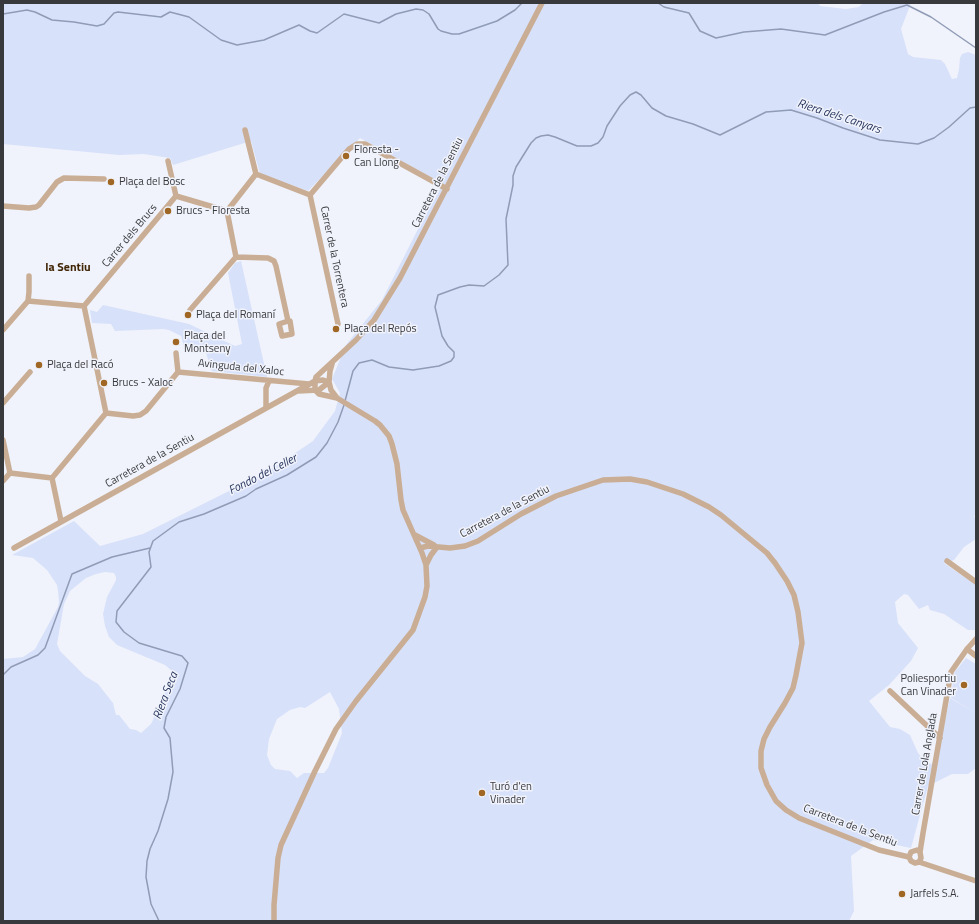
<!DOCTYPE html>
<meta charset="utf-8">
<style>
body{margin:0}
#map{position:relative;width:979px;height:924px;overflow:hidden;background:#f0f3fb;font-family:"Titillium Web",sans-serif}
canvas{display:block}
.frame{position:absolute;inset:0;border:4px solid #38393d;pointer-events:none}
</style>
<div id="map">
<canvas width="979" height="924"></canvas>
<div class="frame"></div>
</div>
<script>
const context = document.querySelector('canvas').getContext('2d');
context.lineJoin = 'round';
function fillPath(path, color) { context.fillStyle = color; context.fill(path, 'evenodd'); }
const toPath = rows => new Path2D(rows.map(r => 'M' + r).join(''));
function stroke(path, color, width, dash) { context.strokeStyle = color; context.lineWidth = width; context.lineCap = dash ? 'butt' : 'round'; context.setLineDash(dash || []); context.stroke(path); }
function write(font, color, halo, rows, align = 'center') {
  context.font = font + ' "Titillium Web",sans-serif'; context.lineWidth = 3; context.setLineDash([]); context.textBaseline = 'middle'; context.strokeStyle = halo; context.fillStyle = color; for (const [text, x, y, turn = 0] of rows) {
    context.save(); context.translate(x, y); context.rotate((+turn || 0) * Math.PI / 180); context.textAlign = isNaN(turn) ? turn : align; if (halo) context.strokeText(text, 0, 0); context.fillText(text, 0, 0); context.restore();
  }
}
const green = toPath([
 [3,3,818,3,820,6,846,9,859,7,863,3,911,3,901,29,908,54,913,57,941,60,945,64,952,79,957,78,959,69,960,58,962,54,968,52,976,55,976,512,974,517,976,518,976,539,964,547,954,560,944,563,976,585,976,630,968,630,944,614,930,610,928,605,919,609,908,595,904,594,895,602,898,623,918,648,911,661,889,685,869,701,890,727,900,729,910,735,918,753,927,763,932,764,942,734,950,698,976,713,976,768,968,774,952,774,928,786,911,848,873,840,851,856,854,911,849,921,3,921,3,659,23,657,35,649,58,607,59,602,58,591,57,585,47,570,33,558,12,555,74,521,100,546,143,534,267,472,313,441,335,411,340,393,332,379,346,345,382,300,417,231,443,184,360,138,308,191,260,174,251,141,173,165,170,158,144,154,119,155,3,144],
 [105,572,114,573,116,577,116,580,107,597,103,614,105,626,109,637,117,645,165,665,172,671,169,685,157,707,153,720,151,724,141,733,136,730,130,729,119,715,116,715,113,703,98,684,85,676,60,651,57,644,64,604,70,591,86,578,96,574],
 [330,692,339,709,342,733,328,768,324,773,304,773,297,778,290,771,275,769,271,765,267,755,269,739,277,719,290,710,300,707,305,708],
 [241,261,267,377,212,371,204,347,185,351,181,336,169,330,163,329,115,331,111,324,92,323,90,310,97,312,103,305,189,324,235,346,242,344,228,273,235,263],
 [966,658,976,664,976,713,951,698,954,673]
]);
const stream = toPath([
 [658,3,664,7,689,13,700,31,716,38,744,32,781,29,825,35,884,12,907,5,931,17,976,48],
 [3,14,27,10,35,12,52,20,74,22,97,26,104,24,114,13,118,12,161,17,170,12,189,17,221,40,237,45,264,40,299,25,310,31,317,33,344,14,379,23,396,14,416,9,423,10,429,14,438,29,441,31,452,34,459,34,497,21,515,10,522,3],
 [345,401,353,371,359,363,372,360,389,367,413,370,439,366,451,361,454,357,454,352,448,346,442,336,435,307,438,295,460,287,469,285,484,286,499,275,508,265,506,219,513,185,513,176,516,167,531,143,536,138,541,136,548,135,555,137,577,146,591,146,598,143,603,137,607,126,620,106,630,95,636,92,641,95,652,108,666,116,693,124,720,135,766,112,791,110,817,118,843,128,880,140,918,144,934,138,949,127,970,108,976,107],
 [3,675,11,667,38,655,45,648,72,574,112,557,150,548],
 [159,921,151,904,146,877,147,861,150,849,158,831,168,799,173,772,170,738,164,728,166,717,180,689,188,663,182,656,139,643,124,632,116,622,117,611,151,567,149,552,153,541,179,522,204,514,246,496,256,489,287,475,316,457,327,443,338,422,344,405]
]);
const street = toPath([
 [245,130,256,174],
 [168,161,176,196],
 [310,195,338,324],
 [176,196,227,211,256,174,310,195,349,149,357,144,365,144,447,189],
 [3,206,29,208,36,207,39,205,57,182,64,178,104,179],
 [227,211,236,257],
 [236,257,268,258,274,261,276,266,288,321,290,321,292,334,282,336,279,324,288,321],
 [28,301,29,292,29,276],
 [190,310,236,257],
 [3,330,28,301,84,306],
 [176,353,178,372],
 [332,364,330,371,329,382,331,390,337,398],
 [315,390,315,381,316,377,356,340,374,320,400,278,542,3],
 [298,391,319,390,329,382],
 [3,403,30,372],
 [266,408,266,388,269,381],
 [106,413,84,306,176,196],
 [106,413,133,416,140,415,146,411,178,372,309,384],
 [3,440,10,473,3,481],
 [10,473,52,478],
 [61,521,52,478,106,413],
 [415,535,434,545],
 [14,548,315,381,323,380,329,382],
 [420,548,428,546,450,548,465,546,478,541,521,514,556,496,603,480,630,479,647,482,683,494,709,507,721,515,767,553,775,563,787,581,794,595,798,612,802,643,796,675,793,688,785,703,770,727,764,739,761,751,761,768,767,785,776,801,786,810,799,818,879,850,909,857],
 [947,561,976,582],
 [426,565,431,555,437,547],
 [967,649,976,656],
 [890,691,940,738],
 [920,852,917,850,911,852,909,857,911,861,915,863,919,862,976,881],
 [919,862,921,858,920,852,923,833,951,672,967,649,976,639],
 [274,921,274,905,278,858,281,845,315,771,336,729,356,701,413,630,425,597,427,586,426,565,422,553,403,510,401,500,397,464,392,444,389,436,380,425,375,421,337,398,319,394,315,390]
]);
const markers = [
 [346,156,4,"#9f6624"],
 [111,182,4,"#9f6624"],
 [168,211,4,"#9f6624"],
 [188,315,4,"#9f6624"],
 [336,329,4,"#9f6624"],
 [176,342,4,"#9f6624"],
 [39,365,4,"#9f6624"],
 [104,383,4,"#9f6624"],
 [964,685,4,"#9f6624"],
 [482,793,4,"#9f6624"],
 [902,894,4,"#9f6624"]
];
const poiNames = [
 ["Floresta -",354,150],
 ["Can Llong",354,163],
 ["Plaça del Bosc",119,182],
 ["Brucs - Floresta",176,211],
 ["Plaça del Romaní",196,315],
 ["Plaça del Repós",344,329],
 ["Plaça del",184,336],
 ["Montseny",184,349],
 ["Plaça del Racó",47,365],
 ["Brucs - Xaloc",112,383],
 ["Poliesportiu",956,679,"right"],
 ["Can Vinader",956,692,"right"],
 ["Turó d'en",490,787],
 ["Vinader",490,800],
 ["Jarfels S.A.",910,894]
];
const streetNames = [
 ["Carretera de la Sentiu",438,183,-63],
 ["Carrer dels Brucs",130,236,-50],
 ["Carrer de la Torrentera",334,257,78],
 ["Avinguda del Xaloc",241,368,6],
 ["Carretera de la Sentiu",150,461,-29],
 ["Carretera de la Sentiu",505,512,-28],
 ["Carrer de Lola Anglada",925,764,-80],
 ["Carretera de la Sentiu",850,826,21]
];
const waterNames = [
 ["Riera dels Canyars",839,117,18],
 ["Fondo del Celler",263,475,-27],
 ["Riera Seca",166,696,-69]
];
const neighbourhoodNames = [
 ["la Sentiu",68,268]
];
fillPath(green, '#d8e1fa');
stroke(stream, '#909bb6', 1.5);
stroke(street, '#c9ae95', 5.5);
for (const [x, y, r, color] of markers) { const dot = new Path2D(); dot.arc(x, y, r, 0, 2 * Math.PI); context.fillStyle = color; context.fill(dot); stroke(dot, '#f0f3fb', 1.5); }
write('11px', '#38393d', '#f0f3fb', poiNames, 'left');
write('11px', '#38393d', '#f0f3fb', streetNames);
write('italic 12px', '#28365e', '#f0f3fb', waterNames);
write('bold 12px', '#402505', '#f0f3fb', neighbourhoodNames);
</script>
